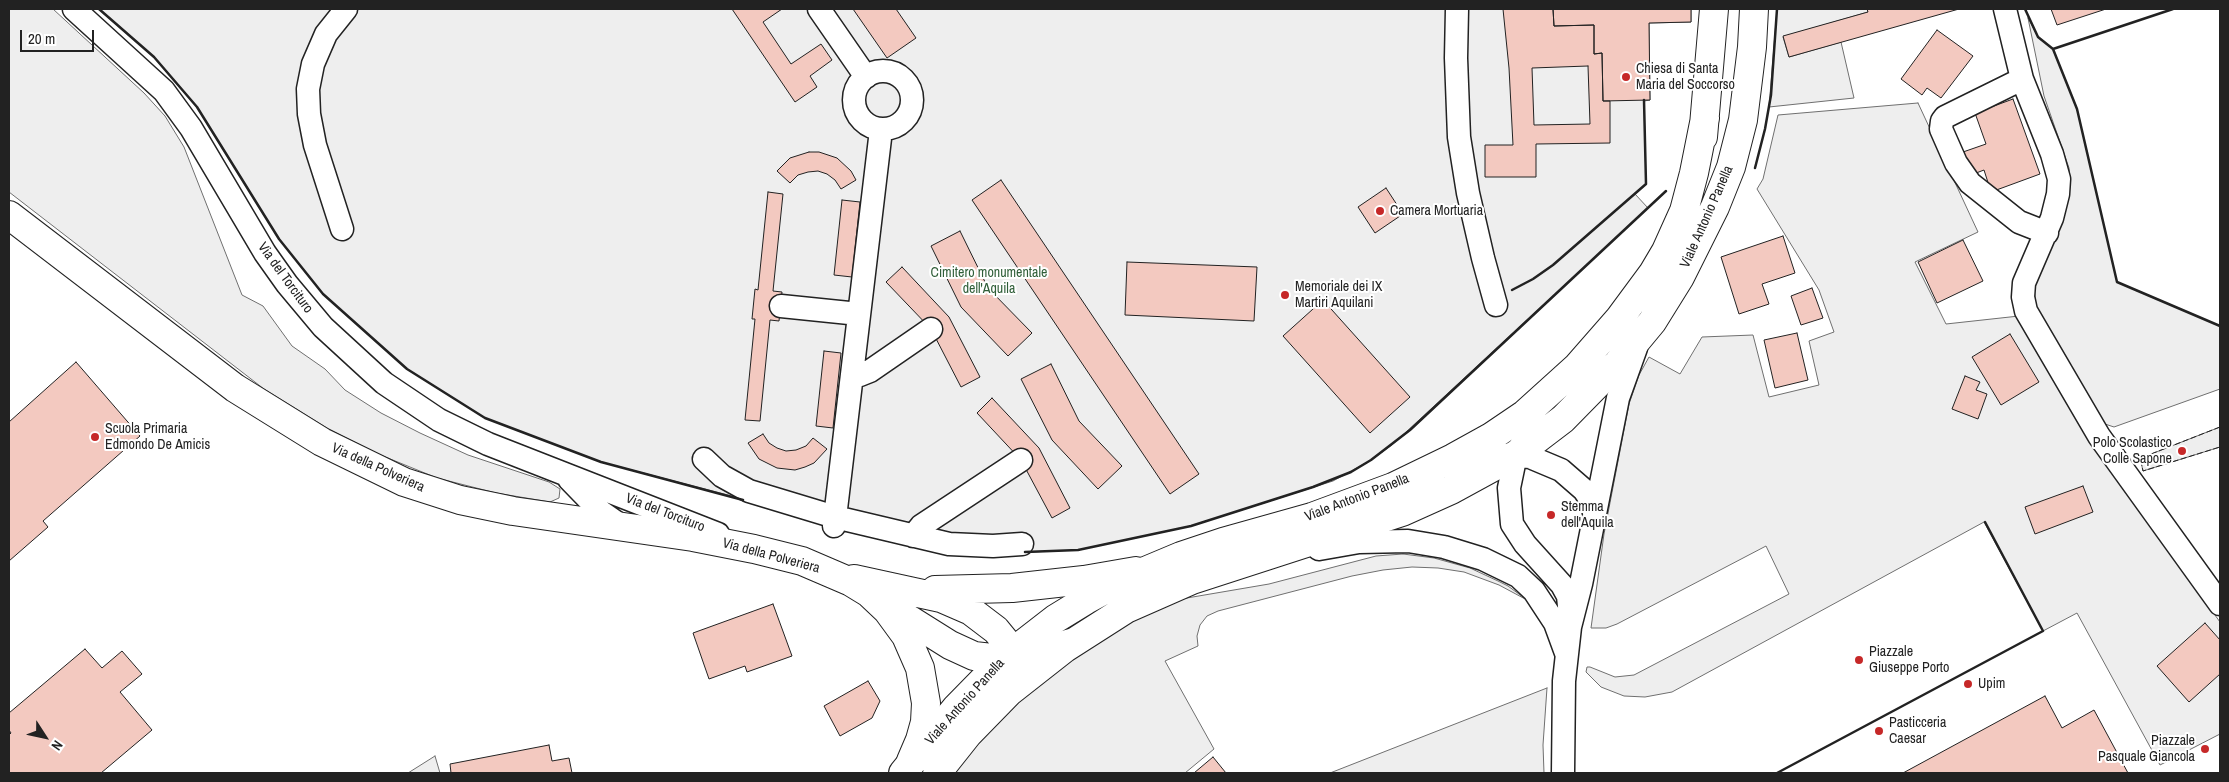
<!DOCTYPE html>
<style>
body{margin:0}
#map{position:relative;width:2229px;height:782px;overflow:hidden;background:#fff;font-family:"Archivo Narrow",sans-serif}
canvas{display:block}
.frame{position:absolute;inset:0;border:10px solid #222;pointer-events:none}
.north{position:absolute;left:20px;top:712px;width:50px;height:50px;-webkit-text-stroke:4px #fff;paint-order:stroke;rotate:125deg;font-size:14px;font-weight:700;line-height:20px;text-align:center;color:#222}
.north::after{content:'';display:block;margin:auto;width:18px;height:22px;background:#222;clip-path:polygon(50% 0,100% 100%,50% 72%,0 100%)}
.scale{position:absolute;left:20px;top:30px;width:74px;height:22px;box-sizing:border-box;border:2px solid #222;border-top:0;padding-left:6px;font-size:15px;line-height:18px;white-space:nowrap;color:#222;-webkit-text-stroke:4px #fff;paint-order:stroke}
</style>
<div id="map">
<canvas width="2229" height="782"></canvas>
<div class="frame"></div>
<div class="north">N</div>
<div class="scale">20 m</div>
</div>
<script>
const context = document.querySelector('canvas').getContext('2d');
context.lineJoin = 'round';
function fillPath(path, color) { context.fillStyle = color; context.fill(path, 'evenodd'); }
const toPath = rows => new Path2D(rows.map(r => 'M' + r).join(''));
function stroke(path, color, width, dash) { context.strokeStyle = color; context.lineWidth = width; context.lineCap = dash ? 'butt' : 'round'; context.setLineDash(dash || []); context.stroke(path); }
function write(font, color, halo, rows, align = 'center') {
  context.font = font + ' "Archivo Narrow",sans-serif'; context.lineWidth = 4; context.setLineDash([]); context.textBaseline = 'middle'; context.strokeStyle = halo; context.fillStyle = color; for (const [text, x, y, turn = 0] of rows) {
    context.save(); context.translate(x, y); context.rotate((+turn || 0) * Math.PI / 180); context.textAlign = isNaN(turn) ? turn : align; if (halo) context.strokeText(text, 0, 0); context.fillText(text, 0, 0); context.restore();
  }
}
const green = toPath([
 [9,9,53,9,144,93,165,116,184,147,242,295,263,306,292,346,325,369,345,390,381,413,420,433,468,455,549,482,560,489,559,498,550,502,496,493,437,478,378,454,327,428,264,389,9,192,9,9],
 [99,9,1691,9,1691,22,1649,23,1650,100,1644,101,1646,184,1635,194,1648,208,1392,445,1371,460,1333,481,1191,526,1078,550,958,555,601,462,485,418,407,369,323,294,279,239,197,107,154,57,99,9],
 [1777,9,1867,9,1868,12,1783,37,1789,57,1841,42,1854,98,1769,107,1777,9],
 [2028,18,2038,37,2053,49,2077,109,2117,282,2220,326,2220,389,2114,427,2099,422,2036,307,2034,288,2070,183,2069,168,2044,96,2028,18],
 [1918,103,1978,232,1915,262,1946,324,2019,316,2097,452,2220,622,2220,734,2160,765,2077,613,2043,631,1984,522,1672,692,1645,697,1624,696,1601,687,1586,672,1587,667,1590,667,1615,677,1634,675,1789,594,1766,546,1617,624,1606,628,1591,628,1604,534,1629,404,1639,375,1649,357,1680,374,1702,337,1753,335,1769,397,1819,385,1809,341,1834,332,1819,290,1757,189,1763,179,1778,115,1918,103],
 [2220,427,2220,447,2143,471,2141,462,2146,456,2220,427],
 [1403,554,1434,558,1470,568,1498,581,1508,586,1527,600,1499,585,1464,572,1438,568,1412,567,1383,570,1352,576,1218,611,1207,616,1200,625,1197,636,1198,646,1165,661,1214,749,1185,773,954,773,983,738,1030,689,1121,625,1181,599,1269,584,1376,556,1403,554],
 [1547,688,1543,745,1544,773,1330,773,1547,688],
 [435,756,440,773,408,773,435,756]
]);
const building = toPath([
 [732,9,782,9,763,22,791,64,821,44,832,60,810,76,817,87,795,102,732,9],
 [853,9,896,9,916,38,887,58,853,9],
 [1503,9,1553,9,1554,26,1594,25,1594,54,1602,53,1603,101,1610,101,1610,143,1536,144,1536,177,1485,177,1485,145,1513,145,1509,68,1503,9],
 [1588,66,1590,124,1534,125,1532,68,1588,66],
 [1553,9,1691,9,1691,22,1649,23,1650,100,1603,101,1602,53,1594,54,1594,25,1554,26,1553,9],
 [1867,9,1959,9,1789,57,1783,36,1868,12,1867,9],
 [2051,9,2106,9,2057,25,2051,9],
 [1937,30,1973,56,1941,98,1927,88,1922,95,1901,79,1937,30],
 [2013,99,2040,174,1991,192,1984,170,1971,175,1963,152,1986,144,1975,113,2013,99],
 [809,152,819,152,837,158,851,171,856,180,841,189,835,180,827,174,818,171,808,172,798,175,790,183,777,171,790,158,809,152],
 [1001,180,1199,474,1170,494,972,200,1001,180],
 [1386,188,1403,214,1375,233,1358,207,1386,188],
 [768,192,783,194,773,291,782,292,779,321,770,320,760,421,745,420,755,319,752,319,755,289,758,290,768,192],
 [842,200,860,202,852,277,834,275,842,200],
 [960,231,988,288,1032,333,1008,356,961,307,931,246,960,231],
 [1783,236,1795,273,1762,284,1769,304,1739,314,1721,257,1783,236],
 [1963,240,1983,281,1937,303,1918,262,1963,240],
 [1127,262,1257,267,1254,321,1125,315,1127,262],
 [902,267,949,317,980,377,961,387,931,329,886,282,902,267],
 [1812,288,1823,318,1801,325,1791,296,1812,288],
 [1323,300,1410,397,1370,433,1283,336,1323,300],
 [1797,333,1808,380,1775,388,1764,340,1797,333],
 [2010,334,2039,382,2001,405,1972,357,2010,334],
 [824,351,841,353,833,428,816,426,824,351],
 [76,362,140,436,43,521,48,527,9,561,9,422,76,362],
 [1051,364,1079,421,1122,466,1098,489,1052,440,1021,379,1051,364],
 [1965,376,1980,382,1976,390,1987,394,1978,419,1952,409,1965,376],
 [992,398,1039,448,1070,508,1052,518,1021,460,977,413,992,398],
 [763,434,769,443,777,448,786,451,796,450,806,446,813,438,827,449,814,463,805,467,795,470,777,468,759,459,748,443,763,434],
 [2083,486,2093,512,2035,534,2025,507,2083,486],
 [773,604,792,656,747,672,745,666,709,679,693,633,773,604],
 [2205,623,2220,640,2220,674,2189,702,2157,666,2205,623],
 [85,649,102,668,122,651,142,674,120,692,152,730,101,773,9,773,9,735,11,733,9,730,9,713,85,649],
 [868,681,880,701,872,718,840,736,824,706,868,681],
 [2045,696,2062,728,2094,710,2128,773,1903,773,2045,696],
 [549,745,552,761,569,758,572,773,451,773,450,764,549,745],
 [1213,757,1226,773,1194,773,1213,757]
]);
const street = toPath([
 [74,9,164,91,191,128,265,253,287,284,323,327,384,383,439,420,488,444,718,534],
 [819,9,866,77],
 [1457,9,1456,58,1459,137,1468,193,1483,258,1496,305],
 [2005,9,2022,79,2052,154,2059,179,2058,194,2052,218,2024,283,2023,297,2026,311,2099,436,2220,604],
 '854 100a29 29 0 1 1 58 0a29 29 0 1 1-58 0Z',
 [2022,79,1945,117,1942,121,1941,129,1956,163,1970,183,2019,222,2047,233],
 [342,229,315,145,309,114,308,89,313,64,326,34,346,9],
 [781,306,859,314],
 [852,376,860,375,870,371,931,329],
 [1522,443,1514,464,1509,488,1512,524,1525,544,1562,585,1568,596,1570,616],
 [1504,455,1530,457,1561,470,1584,490,1592,502,1594,513],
 [704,459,722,476,749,491,835,517,949,544,993,546,1022,544],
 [569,479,600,511,623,527],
 [834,526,881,130],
 [913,536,921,526,1021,460],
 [1319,549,1359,542,1408,541,1444,547,1483,559,1518,576,1534,591,1555,623,1566,653],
 [1563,773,1564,681,1570,627,1581,584,1618,398,1636,348]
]);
const secondary = toPath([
 [9,215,235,388,322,442,404,482,460,500,513,511,693,537,754,549,802,561,851,582,869,593,887,610,906,636,920,668,926,703,925,722,920,740,911,761],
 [854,579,941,598,971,611,996,630,1005,641,1007,653,1000,676],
 [935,590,1012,588,1084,580,1136,571],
 [891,608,950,645,974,656,992,658,1027,655,1071,643]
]);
const primary = toPath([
 [1703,137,1714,9],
 [903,773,956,708,1006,657,1055,619,1086,600,1119,582,1181,556,1223,542,1312,517,1393,487,1453,458,1491,437,1525,414,1577,367,1619,319,1653,273,1666,251,1684,211,1694,173,1705,118],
 [937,773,968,734,1009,692,1065,648,1126,609,1192,580,1402,512,1451,490,1517,454,1563,419,1618,363,1652,322,1680,277,1715,207,1731,167,1743,120,1752,47,1754,9]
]);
const fence = toPath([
 [2220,427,2146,456,2141,462,2143,471,2220,447]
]);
const wall = toPath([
 [99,9,154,57,197,107,279,239,323,294,407,369,485,418,601,462,743,500],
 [2025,9,2038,37,2053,49,2077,109,2117,282,2220,326],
 [2053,49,2173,9],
 [1755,168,1765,129,1771,95,1777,9],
 [1512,290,1533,279,1553,265,1646,184,1644,100],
 [1025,552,1078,550,1191,526,1313,487,1351,472,1371,460,1410,430,1666,191],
 [1777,773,2043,631,1985,522]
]);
const markers = [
 [1626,77,5,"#c62828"],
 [1380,211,5,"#c62828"],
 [1285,295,5,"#c62828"],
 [95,437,5,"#c62828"],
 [2182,451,5,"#c62828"],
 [1551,515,5,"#c62828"],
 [1859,660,5,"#c62828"],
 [1968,684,5,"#c62828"],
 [1879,731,5,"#c62828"],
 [2205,749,5,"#c62828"]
];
const poiNames = [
 ["Chiesa di Santa",1636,69],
 ["Maria del Soccorso",1636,85],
 ["Camera Mortuaria",1390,211],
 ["Memoriale dei IX",1295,287],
 ["Martiri Aquilani",1295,303],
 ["Scuola Primaria",105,429],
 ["Edmondo De Amicis",105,445],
 ["Polo Scolastico",2172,443,"right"],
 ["Colle Sapone",2172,459,"right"],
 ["Stemma",1561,507],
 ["dell'Aquila",1561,523],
 ["Piazzale",1869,652],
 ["Giuseppe Porto",1869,668],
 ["Upim",1978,684],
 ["Pasticceria",1889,723],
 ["Caesar",1889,739],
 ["Piazzale",2195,741,"right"],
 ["Pasquale Giancola",2195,757,"right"]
];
const streetNames = [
 ["Viale Antonio Panella",1707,217,-66],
 ["Via del Torcituro",285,278,54],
 ["Via della Polveriera",378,468,24],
 ["Viale Antonio Panella",1357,498,-21],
 ["Via del Torcituro",665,513,21],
 ["Via della Polveriera",771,556,15],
 ["Viale Antonio Panella",965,702,-48]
];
const parkNames = [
 ["Cimitero monumentale",989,273],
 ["dell'Aquila",989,289]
];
fillPath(green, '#eee');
stroke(green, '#6f6f6f', 1);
fillPath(building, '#f3c9c0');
stroke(building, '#222', 1);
stroke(street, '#222', 25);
stroke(secondary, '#222', 30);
stroke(primary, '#222', 30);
stroke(street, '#fff', 22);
stroke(secondary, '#fff', 28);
stroke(primary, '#fff', 28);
stroke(fence, '#222', 1, [6, 2.5]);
stroke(wall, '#222', 2.5);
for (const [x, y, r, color] of markers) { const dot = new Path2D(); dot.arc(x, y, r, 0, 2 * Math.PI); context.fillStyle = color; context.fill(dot); stroke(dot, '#fff', 2); }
write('14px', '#222', '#fff', poiNames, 'left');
write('14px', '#222', '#fff', streetNames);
write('14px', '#2f5e38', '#fff', parkNames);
</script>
